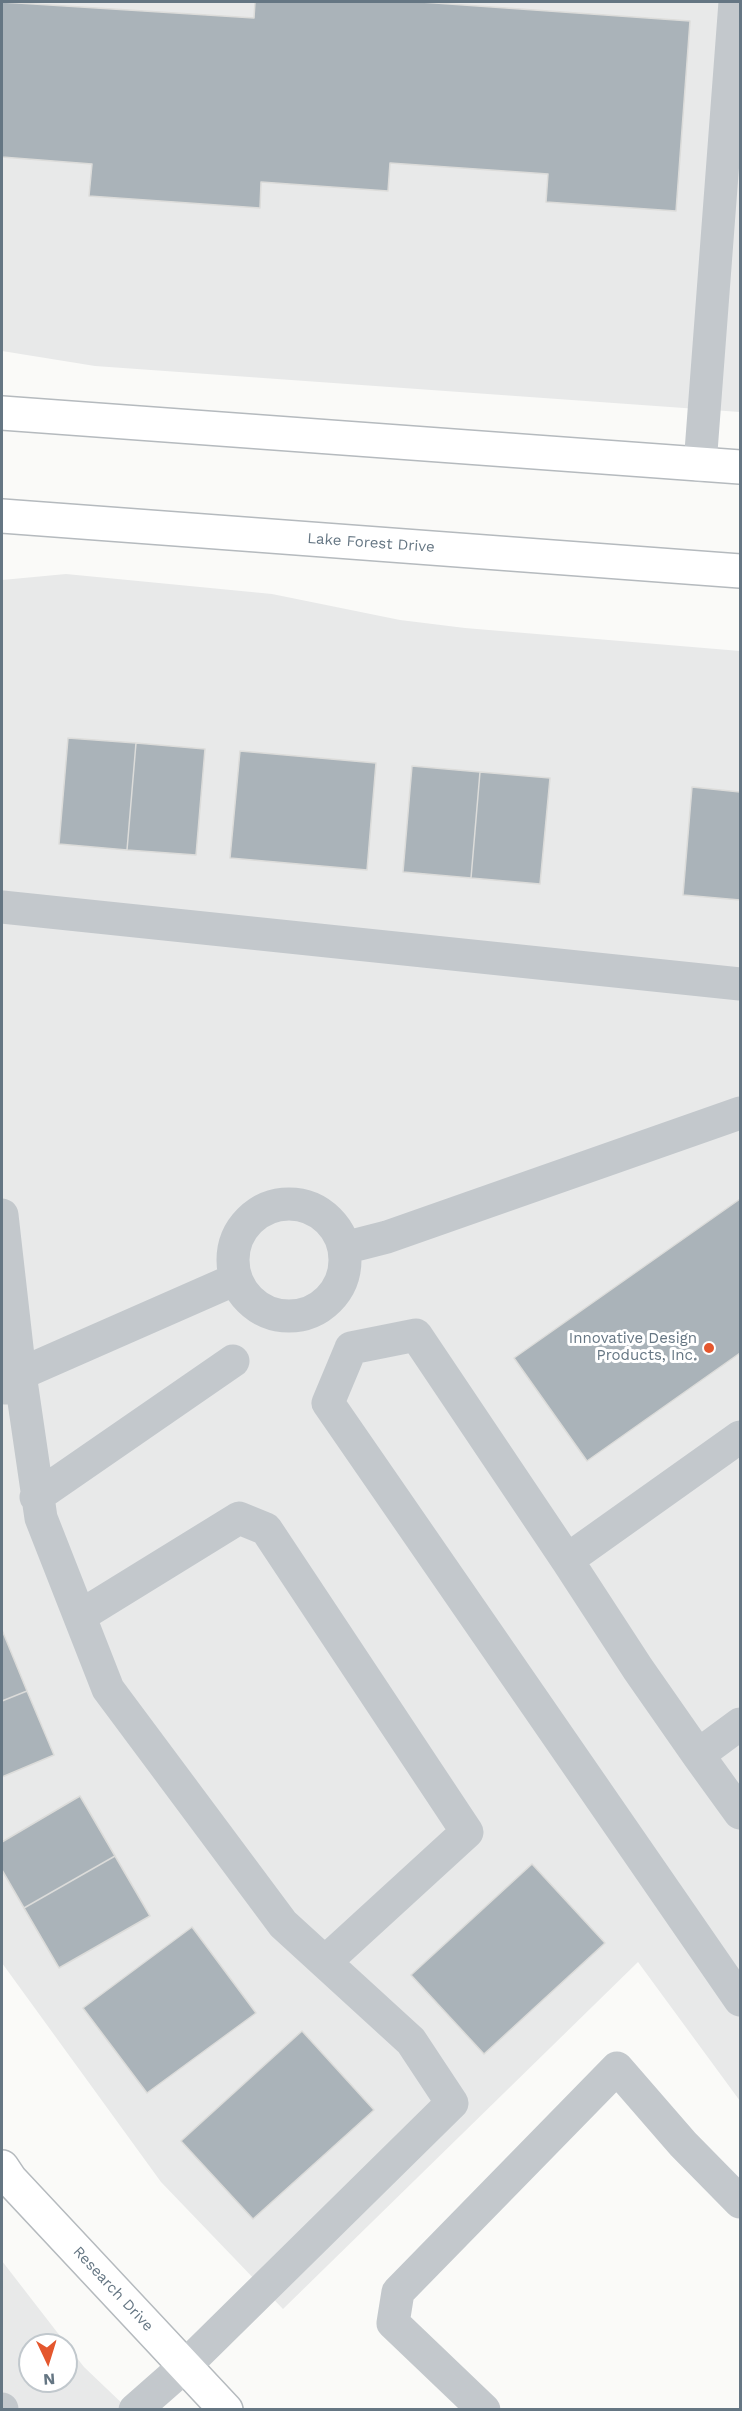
<!DOCTYPE html>
<style>
body{margin:0}
#map{position:relative;width:742px;height:2411px;overflow:hidden;background:#fafaf8;font-family:"Work Sans",sans-serif}
canvas{display:block}
.frame{position:absolute;inset:0;border:3px solid #657683;pointer-events:none}
.north{position:absolute;left:18px;top:2333px;width:60px;height:60px;box-sizing:border-box;background:#fff;border:2px solid #c1c8cd;border-radius:50%;rotate:176deg;font-size:16px;font-weight:700;line-height:24px;text-align:center;color:#657683}
.north::after{content:'';display:block;margin:auto;width:21px;height:27px;background:#e4572e;clip-path:polygon(50% 0,100% 100%,50% 72%,0 100%)}
</style>
<div id="map">
<canvas width="742" height="2411"></canvas>
<div class="frame"></div>
<div class="north">N</div>
</div>
<script>
const context = document.querySelector('canvas').getContext('2d');
context.lineJoin = 'round';
function fillPath(path, color) { context.fillStyle = color; context.fill(path, 'evenodd'); }
const toPath = rows => new Path2D(rows.map(r => 'M' + r).join(''));
function stroke(path, color, width, dash) { context.strokeStyle = color; context.lineWidth = width; context.lineCap = dash ? 'butt' : 'round'; context.setLineDash(dash || []); context.stroke(path); }
function write(font, color, halo, rows, align = 'center') {
  context.font = font + ' "Work Sans",sans-serif'; context.lineWidth = 6; context.setLineDash([]); context.textBaseline = 'middle'; context.strokeStyle = halo; context.fillStyle = color; for (const [text, x, y, turn = 0] of rows) {
    context.save(); context.translate(x, y); context.rotate((+turn || 0) * Math.PI / 180); context.textAlign = isNaN(turn) ? turn : align; if (halo) context.strokeText(text, 0, 0); context.fillText(text, 0, 0); context.restore();
  }
}
const built = toPath([
 [2,2,740,2,740,412,95,366,2,351],
 [66,574,272,594,400,620,465,628,740,651,740,2101,638,1962,283,2309,161,2182,2,1963,2,580],
 [2,2261,84,2367,128,2409,2,2409],
 [30,2345,66,2345,66,2381,30,2381]
]);
const building = toPath([
 [2,2,254,18,255,2,421,2,690,21,676,211,546,202,548,174,390,163,388,191,261,182,260,208,89,196,92,164,2,157,2,2],
 [68,738,136,743,127,850,59,844,68,738],
 [136,743,205,749,196,855,127,850,136,743],
 [240,751,376,763,367,870,230,858,240,751],
 [412,766,480,772,471,878,403,872,412,766],
 [480,772,550,778,540,884,471,878,480,772],
 [692,787,740,792,740,900,683,895,692,787],
 [740,1199,740,1353,587,1461,514,1358,740,1199],
 [2,1630,27,1691,2,1701,2,1630],
 [27,1691,54,1755,2,1777,2,1701,27,1691],
 [80,1796,115,1856,24,1908,2,1870,2,1842,80,1796],
 [115,1856,150,1916,59,1968,24,1908,115,1856],
 [532,1864,605,1943,484,2054,411,1975,532,1864],
 [192,1927,256,2013,147,2093,83,2008,192,1927],
 [302,2031,374,2110,253,2219,181,2141,302,2031]
]);
const minor = toPath([
 [700,465,735,2],
 [2,907,740,984],
 '233 1260a56 56 0 1 1 112 0a56 56 0 1 1-112 0Z',
 [2,1215,20,1374,41,1518,108,1689,283,1924,411,2041,452,2103,185,2366,135,2410],
 [344,1248,387,1237,740,1113],
 [351,1348,328,1403,740,2000],
 [351,1348,416,1335,567,1560,740,1437],
 [5,1388,20,1374,236,1279],
 [36,1497,233,1361],
 [567,1560,638,1669,698,1755],
 [80,1616,239,1518,266,1529,467,1832,325,1962],
 [740,1724,698,1755,740,1813],
 [2,2409,2,2410],
 [484,2410,393,2323,398,2292,617,2068,683,2144,740,2202]
]);
const major = toPath([
 [2,413,740,467],
 [2,516,740,571],
 [2,2167,10,2179,226,2410]
]);
const markers = [
 [709,1348,6,"#e4572e"]
];
const streetNames = [
 ["Lake Forest Drive",371,543,4],
 ["Research Drive",113,2289,47]
];
const poiNames = [
 ["Innovative Design",697,1339],
 ["Products, Inc.",697,1356]
];
fillPath(built, '#e8e9e9');
fillPath(building, '#aab3b9');
stroke(building, '#dcdcda', 1.5);
stroke(major, '#b5babe', 36);
stroke(minor, '#c3c8cc', 33);
stroke(major, '#fff', 33);
for (const [x, y, r, color] of markers) { const dot = new Path2D(); dot.arc(x, y, r, 0, 2 * Math.PI); context.fillStyle = color; context.fill(dot); stroke(dot, '#fff', 2); }
write('15px', '#657683', '#fff', streetNames);
write('15px', '#657683', '#fff', poiNames, 'right');
</script>
